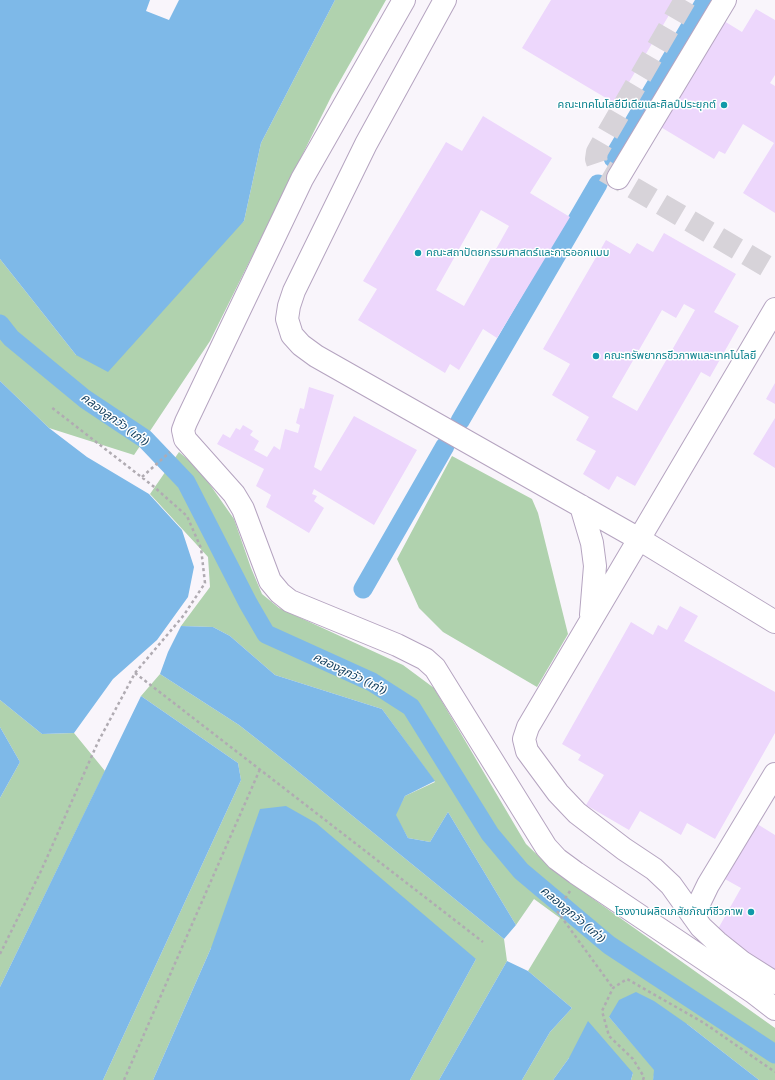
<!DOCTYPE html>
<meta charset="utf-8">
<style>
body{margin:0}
canvas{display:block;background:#f9f5fb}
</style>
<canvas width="775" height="1080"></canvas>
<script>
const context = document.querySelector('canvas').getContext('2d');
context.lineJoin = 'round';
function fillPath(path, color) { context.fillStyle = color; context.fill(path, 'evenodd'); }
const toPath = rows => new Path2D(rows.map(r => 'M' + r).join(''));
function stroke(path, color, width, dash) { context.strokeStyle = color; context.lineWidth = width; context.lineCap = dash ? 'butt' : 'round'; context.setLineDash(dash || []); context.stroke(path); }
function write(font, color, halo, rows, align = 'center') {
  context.font = font + ' "Roboto Serif","Noto Sans Thai",serif'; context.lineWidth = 3; context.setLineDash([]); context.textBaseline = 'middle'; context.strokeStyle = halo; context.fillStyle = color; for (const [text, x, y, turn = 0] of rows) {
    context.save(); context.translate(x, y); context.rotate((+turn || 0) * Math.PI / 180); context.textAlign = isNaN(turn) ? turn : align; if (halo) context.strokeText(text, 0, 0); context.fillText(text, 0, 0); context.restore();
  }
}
const green = toPath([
 [335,0,386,0,332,95,210,341,134,455,49,428,0,381,0,259,76,355,244,221,261,143],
 [179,452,199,469,234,519,251,568,262,594,279,608,403,665,434,688,526,844,554,871,775,1028,775,1080,759,1080,687,1024,609,1017,655,1070,653,1080,631,1080,633,1073,569,1058,553,1080,522,1080,550,1032,572,1008,528,971,560,918,534,899,516,925,448,812,430,842,408,838,395,815,405,796,435,782,382,709,275,675,230,636,213,627,181,626,210,587,208,557,150,494],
 [452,456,532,499,538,513,568,634,537,687,443,632,419,608,397,559],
 [160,674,239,725,290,765,504,939,507,961,439,1080,410,1080,476,959,211,948,153,1080,103,1080,241,780,238,763,141,696],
 [0,700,42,734,74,733,105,771,0,987,0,798,20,762,0,727]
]);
const water = toPath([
 [0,0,150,0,146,11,169,20,179,0,335,0,261,143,244,221,108,372,76,355,0,259],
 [0,381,49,428,87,457,149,494,182,530,194,567,188,597,157,640,113,679,74,733,42,734,0,700],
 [181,626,213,627,230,636,275,675,382,709,435,781,405,796,396,815,408,838,430,842,448,812,516,925,504,939,290,765,239,725,160,674,168,652],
 [141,696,238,763,241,780,103,1080,0,1080,0,987],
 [0,727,20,762,0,798],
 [286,806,316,823,476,959,410,1080,153,1080,211,948,260,809],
 [507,961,528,971,572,1008,550,1032,522,1080,439,1080],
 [636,992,654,1001,687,1024,759,1080,653,1080,654,1070,609,1017,619,1000],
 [588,1021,633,1073,631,1080,553,1080,569,1058]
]);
const canal = toPath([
 [613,158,706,0],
 [0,324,11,338,85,399,145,439,186,482,248,603,266,634,372,682,411,707,490,834,521,871,609,945,775,1054],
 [460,421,598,184],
 [363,589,445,446]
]);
const building = toPath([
 [551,0,678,0,616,104,522,48],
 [756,9,775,20,775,75,770,83,775,86,775,213,743,193,774,143,743,124,725,154,719,151,714,159,659,126,724,21,742,32],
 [483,116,552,158,530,193,570,217,497,338,483,329,459,370,450,364,445,373,358,320,377,289,363,281,446,142,462,151],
 [481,210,509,226,464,306,436,290],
 [664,233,736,274,714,312,739,326,710,377,701,372,635,486,617,476,609,490,583,474,596,451,576,440,589,417,552,395,570,364,543,349,606,240,630,254,637,243,653,252],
 [684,304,695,310,637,411,612,397,662,310,676,318],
 [775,383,775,404,766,399],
 [309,387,334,395,314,467,321,471,354,416,417,450,374,525,314,489,312,494,317,496,314,501,324,508,309,533,266,507,271,495,256,486,264,469,217,444,223,434,230,438,236,428,240,430,243,425,253,431,250,435,259,441,254,450,267,457,274,446,280,450,285,429,298,433,300,425,296,423,300,408,304,409],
 [775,418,775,468,753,454],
 [680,606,698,616,684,641,775,692,775,733,715,839,687,823,681,835,640,811,629,830,586,805,604,775,578,760,581,755,562,744,631,622,653,635,658,625,667,630],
 [754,822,775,835,775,970,714,936,741,888,723,878]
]);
const minorTunnel = toPath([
 [685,0,602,143,597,152,596,159,598,165,603,170,775,271]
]);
const path = toPath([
 [142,477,170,452],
 [135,673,483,942],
 [570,891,557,911,613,988],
 [0,954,41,871,98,742,135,673,184,615,205,583,201,548,187,516,153,486,51,407],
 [124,1080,260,769],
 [643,1080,644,1077,633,1059,609,1036,602,1011,613,988,627,979,704,1023,775,1072]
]);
const minor = toPath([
 [404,0,302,179,186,422,183,430,185,439,234,494,243,509,270,581,280,593,290,601,397,645,425,659,435,668,546,847,557,859,576,873,753,992,775,1009],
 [445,0,366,144,294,291,289,306,287,319,292,335,301,345,316,356,639,539,775,622],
 [618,178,725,0],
 [775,309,528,727,524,739,527,751,558,793,577,813,624,849,654,869,671,885,701,927,717,942,742,962,775,983],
 [581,506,592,543,595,566,591,615],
 [693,916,708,885,775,774]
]);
const markers = [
 [724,105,4,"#0f9aa8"],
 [418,253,4,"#0f9aa8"],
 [596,356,4,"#0f9aa8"],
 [751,912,4,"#0f9aa8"]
];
const cultureNames = [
 ["คณะเทคโนโลยีมีเดียและศิลป์ประยุกต์",716,105],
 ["คณะสถาปัตยกรรมศาสตร์และการออกแบบ",426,253,"left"],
 ["คณะทรัพยากรชีวภาพและเทคโนโลยี",604,356,"left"],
 ["โรงงานผลิตเภสัชภัณฑ์ชีวภาพ",743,912]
];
const waterNames = [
 ["คลองลูกวัว (เก่า)",115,420,36],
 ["คลองลูกวัว (เก่า)",350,674,26],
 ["คลองลูกวัว (เก่า)",573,915,40]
];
fillPath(green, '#b0d2ae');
fillPath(water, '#7eb9e8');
stroke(canal, '#7eb9e8', 19);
fillPath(building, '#edd7fc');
stroke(minorTunnel, '#d7d3d9', 22, [22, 11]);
stroke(minor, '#b5a4c0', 24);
stroke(path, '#b0abb2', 2.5, [3, 3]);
stroke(minor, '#fff', 22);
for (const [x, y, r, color] of markers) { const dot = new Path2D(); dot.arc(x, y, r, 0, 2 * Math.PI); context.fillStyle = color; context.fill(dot); stroke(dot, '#fff', 1.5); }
write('11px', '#0d838f', '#fff', cultureNames, 'right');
write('italic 12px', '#0e3b5b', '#fff', waterNames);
</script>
